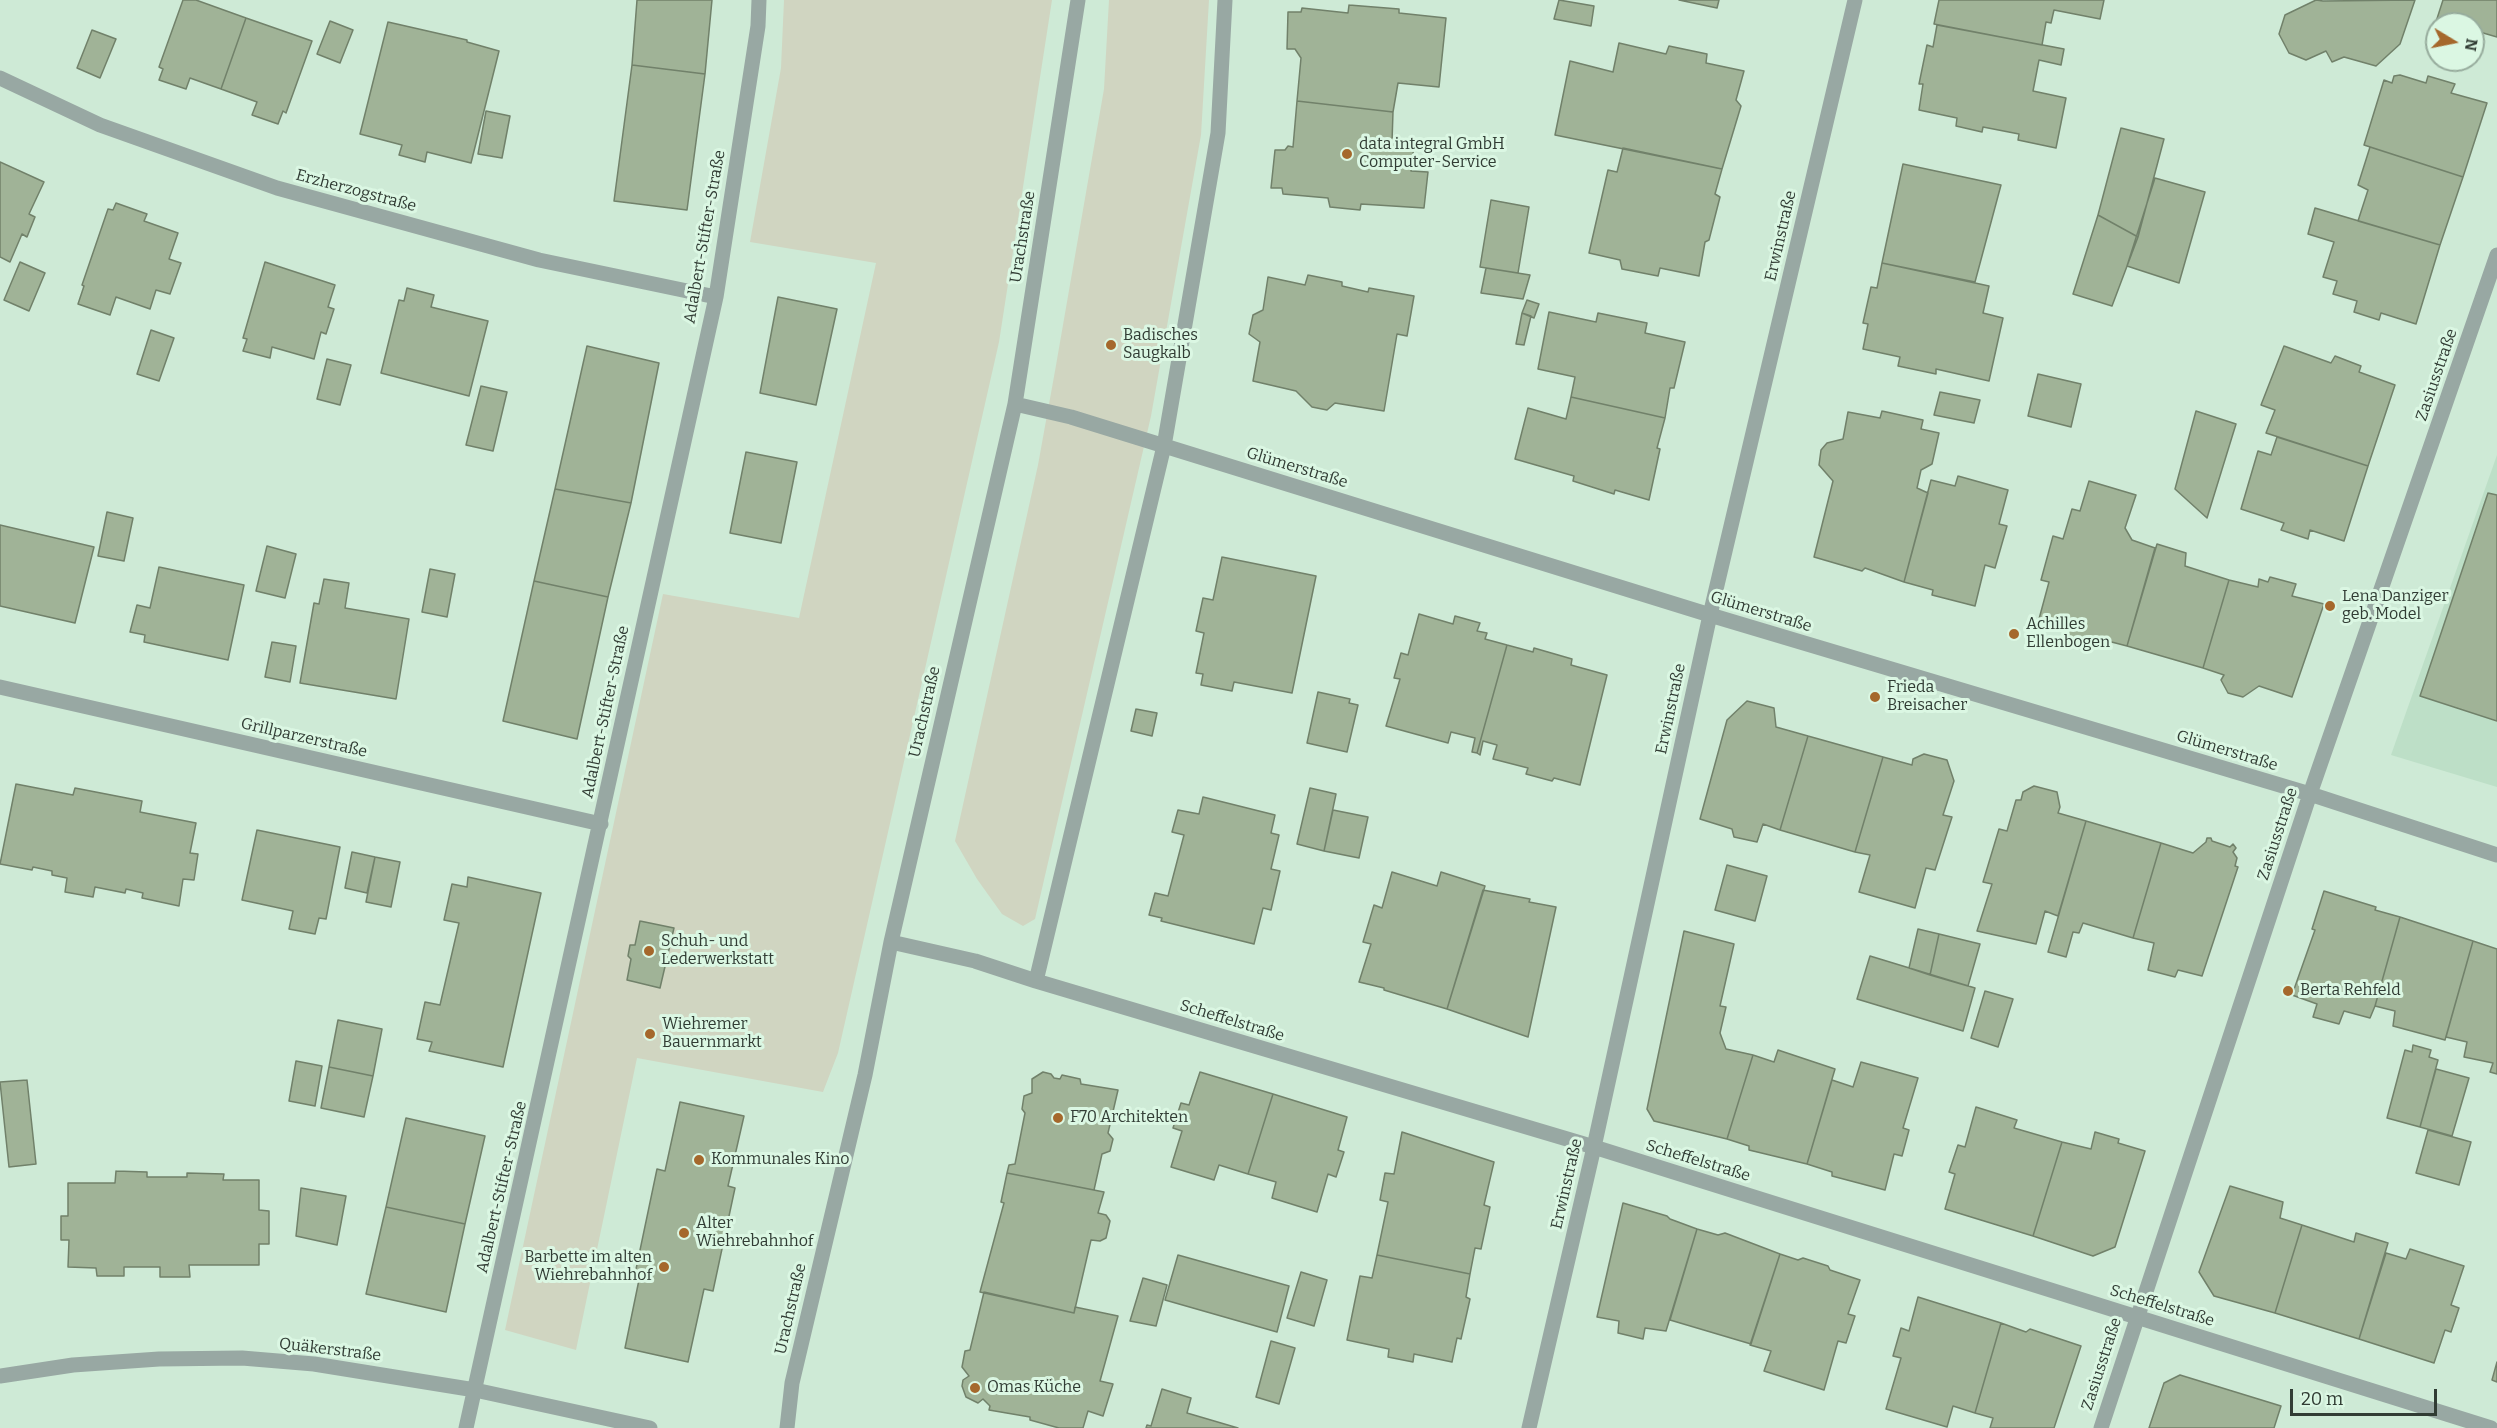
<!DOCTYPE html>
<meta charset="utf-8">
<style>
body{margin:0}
#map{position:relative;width:2497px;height:1428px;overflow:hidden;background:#ceead6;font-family:Bitter,serif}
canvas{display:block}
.north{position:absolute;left:2425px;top:12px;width:60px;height:60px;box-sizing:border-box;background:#dbf7e3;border:2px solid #97ac9d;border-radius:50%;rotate:100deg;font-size:16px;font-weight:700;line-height:24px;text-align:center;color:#313c34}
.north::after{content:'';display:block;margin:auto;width:21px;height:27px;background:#a5682c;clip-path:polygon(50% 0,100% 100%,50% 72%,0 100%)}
.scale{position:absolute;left:2290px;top:1389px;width:147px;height:27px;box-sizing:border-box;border:3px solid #313c34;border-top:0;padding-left:8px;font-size:18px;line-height:21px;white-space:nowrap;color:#313c34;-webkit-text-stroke:4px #dbf7e3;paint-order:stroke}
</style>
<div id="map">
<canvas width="2497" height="1428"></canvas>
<div class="north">N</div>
<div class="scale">20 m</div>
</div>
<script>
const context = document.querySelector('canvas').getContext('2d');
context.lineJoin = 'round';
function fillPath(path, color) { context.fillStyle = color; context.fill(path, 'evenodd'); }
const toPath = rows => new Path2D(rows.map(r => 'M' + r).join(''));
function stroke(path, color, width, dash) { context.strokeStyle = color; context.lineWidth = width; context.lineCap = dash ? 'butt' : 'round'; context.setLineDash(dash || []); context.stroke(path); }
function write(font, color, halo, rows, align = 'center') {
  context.font = font + ' Bitter,serif'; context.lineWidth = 6; context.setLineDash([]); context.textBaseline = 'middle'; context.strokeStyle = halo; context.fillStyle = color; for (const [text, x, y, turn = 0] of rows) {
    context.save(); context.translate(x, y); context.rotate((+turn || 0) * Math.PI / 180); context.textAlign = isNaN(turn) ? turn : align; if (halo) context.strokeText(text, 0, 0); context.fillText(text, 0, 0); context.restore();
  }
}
const built = toPath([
 [2497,455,2497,787,2391,755]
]);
const green = toPath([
 [784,0,1052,0,999,342,838,1053,823,1092,637,1058,576,1350,505,1330,663,594,799,618,876,263,750,242,781,68],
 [1109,0,1209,0,1201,135,1151,416,1035,919,1023,926,1002,914,977,879,955,841,1038,465,1055,371,1104,89]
]);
const building = toPath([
 [183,0,196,0,246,18,221,89,190,78,186,89,159,80,163,69,159,67,183,0],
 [637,0,712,0,705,74,632,65,637,0],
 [1559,0,1594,6,1591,26,1554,19,1559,0],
 [1679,0,1719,0,1717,8,1679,0],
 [1939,0,2104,0,2100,19,2054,10,2051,23,2046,22,2042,45,1934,24,1939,0],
 [2316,0,2323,1,2415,0,2400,44,2376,66,2344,57,2332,62,2326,51,2306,60,2289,53,2279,34,2285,15,2316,0],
 [2443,0,2497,0,2497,37,2473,30,2473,24,2437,24,2437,29,2434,28,2443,0],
 [1349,5,1399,9,1399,13,1446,18,1439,87,1398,83,1393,112,1297,101,1301,58,1295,49,1287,49,1288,12,1301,12,1302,8,1348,13,1349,5],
 [246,18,312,41,286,113,283,111,278,124,252,115,257,102,221,89,246,18],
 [330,21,353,30,340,63,317,54,330,21],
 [388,22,467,40,467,42,499,51,471,163,427,152,425,162,399,155,402,145,360,134,388,22],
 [1937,25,2064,49,2061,65,2039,60,2033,91,2066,98,2056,148,2018,140,2019,134,1983,127,1982,132,1956,126,1957,118,1919,110,1923,84,1919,84,1927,45,1933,47,1937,25],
 [92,30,116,39,100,78,77,68,92,30],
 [1619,43,1666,54,1669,46,1707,54,1706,63,1744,71,1736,100,1741,106,1722,169,1555,135,1570,61,1613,72,1619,43],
 [632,65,705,74,687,210,614,201,632,65],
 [2400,75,2426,83,2428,76,2455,84,2451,93,2487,103,2463,177,2364,145,2384,80,2392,83,2394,76,2400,75],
 [1297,101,1393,112,1392,142,1414,145,1411,171,1428,172,1424,208,1361,204,1360,210,1330,207,1328,198,1283,194,1282,188,1271,188,1275,150,1285,150,1288,146,1293,147,1297,101],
 [486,111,510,116,502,158,478,154,486,111],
 [2121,128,2164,139,2138,237,2098,215,2121,128],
 [2370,147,2463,177,2440,245,2358,221,2368,190,2358,185,2370,147],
 [1623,148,1722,169,1715,194,1720,197,1709,240,1705,242,1699,276,1660,268,1658,276,1622,269,1620,260,1589,253,1608,170,1617,172,1623,148],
 [0,162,44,182,29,214,35,217,27,237,22,234,10,262,0,257,0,162],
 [1903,164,2001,185,1975,282,1882,263,1903,164],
 [2155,178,2205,192,2179,283,2127,266,2155,178],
 [1491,200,1529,207,1518,273,1480,267,1491,200],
 [116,203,147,214,144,221,178,233,169,259,181,263,170,294,156,290,150,309,116,297,110,315,78,304,84,286,82,285,108,209,113,210,116,203],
 [2315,208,2440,245,2416,324,2381,313,2379,320,2354,312,2357,301,2333,294,2337,281,2323,277,2334,242,2308,234,2315,208],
 [2098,215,2138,237,2112,306,2073,294,2098,215],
 [20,262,45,273,29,311,4,300,20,262],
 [265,262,335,285,328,307,334,309,326,334,321,332,314,359,272,347,270,358,243,351,247,339,243,338,265,262],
 [1882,263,1989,286,1983,313,2003,318,1989,381,1936,369,1936,374,1898,366,1900,357,1863,349,1868,324,1863,323,1871,287,1877,288,1882,263],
 [1486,268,1530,275,1523,299,1481,293,1486,268],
 [1308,275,1342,282,1342,286,1368,292,1369,288,1414,296,1407,336,1397,334,1384,411,1335,403,1327,410,1312,407,1296,391,1253,381,1260,342,1249,334,1253,315,1263,310,1268,277,1305,285,1308,275],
 [407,288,434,295,431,307,488,321,469,396,381,373,399,300,404,301,407,288],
 [778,297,837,309,816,405,760,393,778,297],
 [1527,300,1539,304,1534,318,1522,313,1527,300],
 [1549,312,1596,322,1598,313,1647,323,1645,333,1685,342,1674,388,1670,388,1665,418,1571,397,1575,377,1538,369,1549,312],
 [1522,313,1531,316,1524,345,1516,344,1522,313],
 [151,330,174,338,159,381,137,374,151,330],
 [587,346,659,363,631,503,555,489,587,346],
 [2284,346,2331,363,2335,356,2361,366,2359,372,2395,385,2368,466,2266,433,2275,410,2261,405,2284,346],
 [327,359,351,365,340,405,317,399,327,359],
 [2038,374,2081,384,2071,427,2028,416,2038,374],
 [481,386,507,392,493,451,466,445,481,386],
 [1940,392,1980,400,1974,423,1934,415,1940,392],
 [1571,397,1665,418,1657,448,1660,449,1649,500,1615,490,1614,494,1573,481,1574,476,1515,459,1528,408,1566,419,1571,397],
 [1882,411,1923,420,1921,429,1939,433,1932,464,1921,470,1917,488,1928,493,1904,582,1865,568,1862,571,1814,557,1833,481,1819,465,1821,450,1827,443,1843,439,1848,412,1880,418,1882,411],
 [2196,411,2236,424,2207,518,2175,489,2196,411],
 [2277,437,2368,466,2344,541,2310,530,2308,539,2281,530,2284,523,2241,509,2258,451,2271,455,2277,437],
 [746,452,797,462,781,543,730,533,746,452],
 [1958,476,2008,490,1999,524,2007,526,1995,568,1985,565,1975,606,1932,595,1933,590,1904,582,1931,480,1955,486,1958,476],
 [2089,481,2136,495,2125,528,2132,540,2155,548,2127,646,2100,639,2088,651,2069,646,2064,626,2039,619,2049,582,2041,580,2053,536,2063,539,2072,509,2080,511,2089,481],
 [555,489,631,503,608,597,534,581,555,489],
 [2488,493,2497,495,2497,721,2420,696,2488,493],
 [107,512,133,518,124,561,98,556,107,512],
 [0,525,94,547,75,623,0,606,0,525],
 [2157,544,2186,553,2185,566,2229,580,2203,668,2127,646,2157,544],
 [267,546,296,554,285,598,256,591,267,546],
 [1222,557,1316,576,1292,693,1234,682,1232,691,1201,685,1203,674,1196,673,1204,633,1196,631,1203,598,1213,600,1222,557],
 [159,567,244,585,228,660,144,642,145,635,130,632,137,605,150,608,159,567],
 [430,569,455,574,447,617,422,612,430,569],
 [2270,577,2296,584,2292,596,2324,604,2292,697,2259,686,2243,697,2228,693,2221,680,2224,675,2203,668,2229,580,2258,587,2259,579,2268,582,2270,577],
 [324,579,349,583,345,608,409,619,396,699,300,683,314,603,319,604,324,579],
 [534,581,608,597,577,739,503,721,534,581],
 [1419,614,1453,624,1455,616,1480,623,1477,631,1487,633,1485,639,1507,645,1477,753,1472,752,1475,738,1451,732,1448,743,1386,726,1400,679,1394,678,1401,653,1408,655,1419,614],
 [272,642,296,646,290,682,265,677,272,642],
 [1507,645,1533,652,1534,648,1572,659,1571,665,1607,675,1580,785,1554,778,1552,781,1526,774,1528,768,1493,759,1497,745,1483,741,1480,755,1477,753,1507,645],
 [1318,692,1350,699,1349,703,1358,705,1347,752,1307,743,1318,692],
 [1747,701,1774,708,1776,727,1808,736,1780,830,1763,824,1757,842,1734,837,1732,829,1700,819,1727,720,1747,701],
 [1136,709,1157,713,1152,736,1131,731,1136,709],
 [1808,736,1883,757,1855,852,1780,830,1808,736],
 [1924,754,1947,760,1954,781,1943,815,1952,817,1935,870,1926,868,1915,908,1859,892,1870,855,1855,852,1883,757,1912,765,1913,759,1924,754],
 [16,784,73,795,75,788,142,801,140,812,196,823,190,853,198,854,194,880,183,879,179,906,142,898,143,893,126,889,125,893,95,887,93,897,65,892,67,878,52,875,52,871,33,867,32,870,0,864,16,784],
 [2034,786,2057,792,2060,807,2058,813,2086,821,2058,916,2045,911,2036,944,1977,931,1992,884,1983,882,1999,829,2007,831,2016,800,2021,800,2023,792,2034,786],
 [1310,788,1336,794,1324,851,1297,844,1310,788],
 [1203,797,1275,815,1271,833,1279,835,1271,869,1280,871,1271,910,1263,908,1254,944,1161,921,1162,918,1149,915,1155,893,1168,896,1184,835,1172,832,1178,810,1199,814,1203,797],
 [1333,810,1368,817,1359,858,1324,851,1333,810],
 [2086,821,2161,843,2133,938,2083,923,2079,933,2073,932,2066,957,2048,952,2086,821],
 [257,830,340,847,326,919,319,918,315,934,289,929,293,911,242,900,257,830],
 [2207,838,2211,838,2212,841,2230,847,2233,844,2236,848,2233,852,2237,858,2235,866,2238,867,2202,976,2178,970,2175,977,2148,970,2154,943,2133,938,2161,843,2193,853,2206,842,2207,838],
 [352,852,375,857,367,893,345,888,352,852],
 [375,857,400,862,391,907,366,902,375,857],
 [1727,865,1767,876,1755,921,1715,910,1727,865],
 [1392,872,1437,886,1441,872,1485,886,1447,1009,1384,990,1384,988,1359,982,1371,944,1363,942,1374,905,1382,908,1392,872],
 [468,877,541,893,503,1067,429,1051,432,1042,417,1039,425,1002,440,1005,459,923,444,920,452,884,467,887,468,877],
 [1483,890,1530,899,1529,902,1556,907,1528,1037,1447,1009,1483,890],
 [2324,891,2376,907,2375,910,2400,917,2375,1006,2370,1018,2344,1011,2339,1024,2313,1017,2317,1004,2292,995,2315,930,2312,929,2324,891],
 [2400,917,2473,941,2445,1040,2393,1026,2395,1011,2375,1006,2400,917],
 [640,921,674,928,660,988,627,980,631,959,628,956,630,945,635,945,640,921],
 [1918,929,1939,934,1930,975,1909,968,1918,929],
 [1684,931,1734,944,1720,1006,1726,1007,1720,1033,1726,1049,1753,1055,1727,1139,1654,1121,1647,1109,1684,931],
 [1939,934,1980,944,1968,986,1930,975,1939,934],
 [2473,941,2497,949,2497,1074,2490,1072,2493,1063,2464,1057,2467,1042,2446,1037,2473,941],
 [1870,956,1975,988,1963,1031,1857,999,1870,956],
 [1985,991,2013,999,1998,1047,1971,1038,1985,991],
 [338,1020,382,1029,373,1076,329,1067,338,1020],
 [2413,1045,2431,1050,2429,1057,2438,1060,2420,1127,2387,1118,2405,1050,2412,1052,2413,1045],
 [1778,1050,1835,1069,1807,1164,1749,1150,1749,1146,1727,1139,1753,1055,1774,1062,1778,1050],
 [296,1061,322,1066,315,1106,289,1101,296,1061],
 [1861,1062,1918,1078,1903,1128,1909,1130,1902,1156,1894,1154,1885,1190,1832,1176,1832,1172,1807,1164,1832,1080,1853,1087,1861,1062],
 [329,1067,373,1076,364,1117,321,1108,329,1067],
 [2436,1069,2469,1078,2452,1136,2420,1127,2436,1069],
 [1043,1072,1051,1074,1054,1078,1060,1079,1062,1075,1080,1079,1081,1084,1118,1090,1108,1133,1113,1139,1110,1151,1102,1154,1094,1190,1007,1173,1009,1165,1015,1164,1025,1113,1022,1109,1024,1096,1032,1093,1032,1079,1043,1072],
 [1200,1072,1273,1094,1248,1174,1219,1165,1214,1180,1171,1167,1182,1131,1173,1128,1181,1103,1189,1105,1200,1072],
 [27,1080,36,1164,9,1167,0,1082,27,1080],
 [1273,1094,1347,1117,1338,1150,1344,1152,1336,1177,1328,1174,1317,1212,1272,1198,1276,1182,1248,1174,1273,1094],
 [680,1102,744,1116,728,1186,735,1188,713,1291,704,1289,688,1362,625,1348,640,1275,635,1274,657,1169,665,1171,680,1102],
 [1976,1107,2017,1120,2014,1128,2062,1142,2033,1236,1945,1209,1955,1174,1949,1172,1958,1145,1965,1147,1976,1107],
 [406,1118,485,1136,465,1224,386,1207,406,1118],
 [2428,1130,2471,1142,2459,1185,2416,1173,2428,1130],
 [1402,1132,1494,1162,1484,1205,1490,1207,1481,1249,1475,1248,1470,1274,1377,1255,1388,1202,1380,1200,1385,1173,1394,1174,1402,1132],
 [2095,1132,2119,1139,2118,1143,2145,1151,2115,1247,2093,1256,2033,1236,2062,1142,2091,1149,2095,1132],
 [116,1171,147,1172,147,1177,187,1177,187,1173,224,1174,223,1180,259,1180,259,1210,269,1211,269,1244,259,1244,259,1265,189,1265,190,1277,160,1277,160,1267,124,1267,124,1276,97,1276,96,1268,68,1267,69,1240,61,1240,61,1216,68,1216,68,1183,115,1183,116,1171],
 [1007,1173,1104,1192,1098,1213,1106,1215,1110,1221,1106,1238,1100,1241,1091,1240,1074,1313,980,1292,1004,1203,1001,1202,1007,1173],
 [2230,1186,2283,1202,2280,1218,2302,1225,2275,1313,2214,1296,2199,1272,2230,1186],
 [301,1188,346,1196,337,1245,296,1236,301,1188],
 [1623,1203,1667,1216,1670,1219,1697,1229,1666,1331,1645,1328,1643,1339,1618,1333,1619,1321,1597,1317,1623,1203],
 [386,1207,465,1224,446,1312,366,1294,386,1207],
 [2302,1225,2354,1242,2356,1233,2388,1243,2359,1339,2275,1313,2302,1225],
 [1697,1229,1718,1235,1725,1233,1780,1254,1751,1344,1670,1320,1697,1229],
 [2410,1249,2464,1266,2451,1305,2459,1308,2451,1332,2445,1330,2434,1363,2359,1339,2386,1253,2406,1259,2410,1249],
 [1780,1254,1798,1260,1803,1258,1828,1266,1830,1270,1860,1280,1848,1314,1855,1316,1846,1343,1838,1341,1824,1390,1764,1371,1771,1351,1750,1345,1780,1254],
 [1178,1255,1289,1286,1277,1332,1165,1300,1178,1255],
 [1377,1255,1470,1274,1466,1297,1470,1299,1461,1339,1457,1338,1452,1362,1414,1354,1413,1362,1388,1357,1389,1349,1347,1340,1360,1276,1372,1278,1377,1255],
 [1301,1272,1327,1280,1314,1326,1287,1318,1301,1272],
 [1143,1278,1167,1285,1156,1326,1130,1321,1143,1278],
 [984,1292,1074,1313,1075,1307,1118,1316,1100,1381,1113,1384,1103,1416,1088,1411,1083,1428,1059,1428,1030,1420,1030,1417,989,1410,990,1406,983,1399,978,1403,966,1397,962,1386,963,1380,969,1376,962,1367,965,1351,970,1350,984,1292],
 [1918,1297,2001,1323,1975,1413,1953,1406,1947,1427,1886,1409,1901,1358,1893,1356,1901,1328,1909,1331,1918,1297],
 [2001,1323,2026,1332,2030,1329,2081,1346,2054,1428,1990,1428,1993,1418,1975,1413,2001,1323],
 [1271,1341,1295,1348,1279,1404,1256,1397,1271,1341],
 [2497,1362,2497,1382,2492,1380,2497,1362],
 [2180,1375,2281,1406,2274,1428,2149,1428,2164,1383,2180,1375],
 [1162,1389,1191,1398,1187,1413,1238,1428,1146,1428,1147,1425,1151,1426,1162,1389]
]);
const street = toPath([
 [0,78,100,125,277,188,539,260,716,297],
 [1015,404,1071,417,1710,615,2310,794,2497,855],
 [0,687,601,824],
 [891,942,975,961,1036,981,1594,1147,2491,1428],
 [1036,981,1164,446,1218,133,1225,0],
 [0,1376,73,1365,159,1359,242,1358,314,1364,475,1390,650,1428],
 [466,1428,716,297,758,26,759,0],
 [787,1428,792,1383,865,1075,891,942,1015,404,1078,0],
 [1529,1428,1594,1147,1710,615,1855,0],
 [2101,1428,2310,794,2497,255]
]);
const markers = [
 [1347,154,6,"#a5682c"],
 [1111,345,6,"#a5682c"],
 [2330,606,6,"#a5682c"],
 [2014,634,6,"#a5682c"],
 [1875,697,6,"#a5682c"],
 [649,951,6,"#a5682c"],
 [2288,991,6,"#a5682c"],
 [650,1034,6,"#a5682c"],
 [1058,1118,6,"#a5682c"],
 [699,1160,6,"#a5682c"],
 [684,1233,6,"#a5682c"],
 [664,1267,6,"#a5682c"],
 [975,1388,6,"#a5682c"]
];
const poiNames = [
 ["data integral GmbH",1359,145],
 ["Computer-Service",1359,163],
 ["Badisches",1123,336],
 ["Saugkalb",1123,354],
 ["Lena Danziger",2342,597],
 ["geb. Model",2342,615],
 ["Achilles",2026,625],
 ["Ellenbogen",2026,643],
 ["Frieda",1887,688],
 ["Breisacher",1887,706],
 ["Schuh- und",661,942],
 ["Lederwerkstatt",661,960],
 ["Berta Rehfeld",2300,991],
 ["Wiehremer",662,1025],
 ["Bauernmarkt",662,1043],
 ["F70 Architekten",1070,1118],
 ["Kommunales Kino",711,1160],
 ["Alter",696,1224],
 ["Wiehrebahnhof",696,1242],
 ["Barbette im alten",652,1258,"right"],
 ["Wiehrebahnhof",652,1276,"right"],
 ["Omas Küche",987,1388]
];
const streetNames = [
 ["Erzherzogstraße",356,191,15],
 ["Erwinstraße",1781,236,-77],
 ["Adalbert-Stifter-Straße",705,237,-80],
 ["Urachstraße",1023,237,-81],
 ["Zasiusstraße",2437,375,-71],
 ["Glümerstraße",1297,468,17],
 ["Glümerstraße",1761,612,17],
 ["Erwinstraße",1671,709,-78],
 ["Adalbert-Stifter-Straße",606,712,-78],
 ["Urachstraße",925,712,-77],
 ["Grillparzerstraße",304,738,13],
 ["Glümerstraße",2227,751,17],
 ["Zasiusstraße",2278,834,-72],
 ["Scheffelstraße",1232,1021,17],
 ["Scheffelstraße",1698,1161,17],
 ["Erwinstraße",1567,1184,-77],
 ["Adalbert-Stifter-Straße",502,1187,-77],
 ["Scheffelstraße",2162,1306,17],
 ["Urachstraße",791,1309,-77],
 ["Quäkerstraße",330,1350,7],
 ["Zasiusstraße",2102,1364,-72]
];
fillPath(built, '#bddfc7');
fillPath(green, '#d0d5c1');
fillPath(building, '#a0b397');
stroke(building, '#71816a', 1.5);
stroke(street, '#98a8a3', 15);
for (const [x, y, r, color] of markers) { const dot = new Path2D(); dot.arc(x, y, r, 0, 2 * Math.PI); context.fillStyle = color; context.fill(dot); stroke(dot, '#dbf7e3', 2); }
write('16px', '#313c34', '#dbf7e3', poiNames, 'left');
write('16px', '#313c34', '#dbf7e3', streetNames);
</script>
